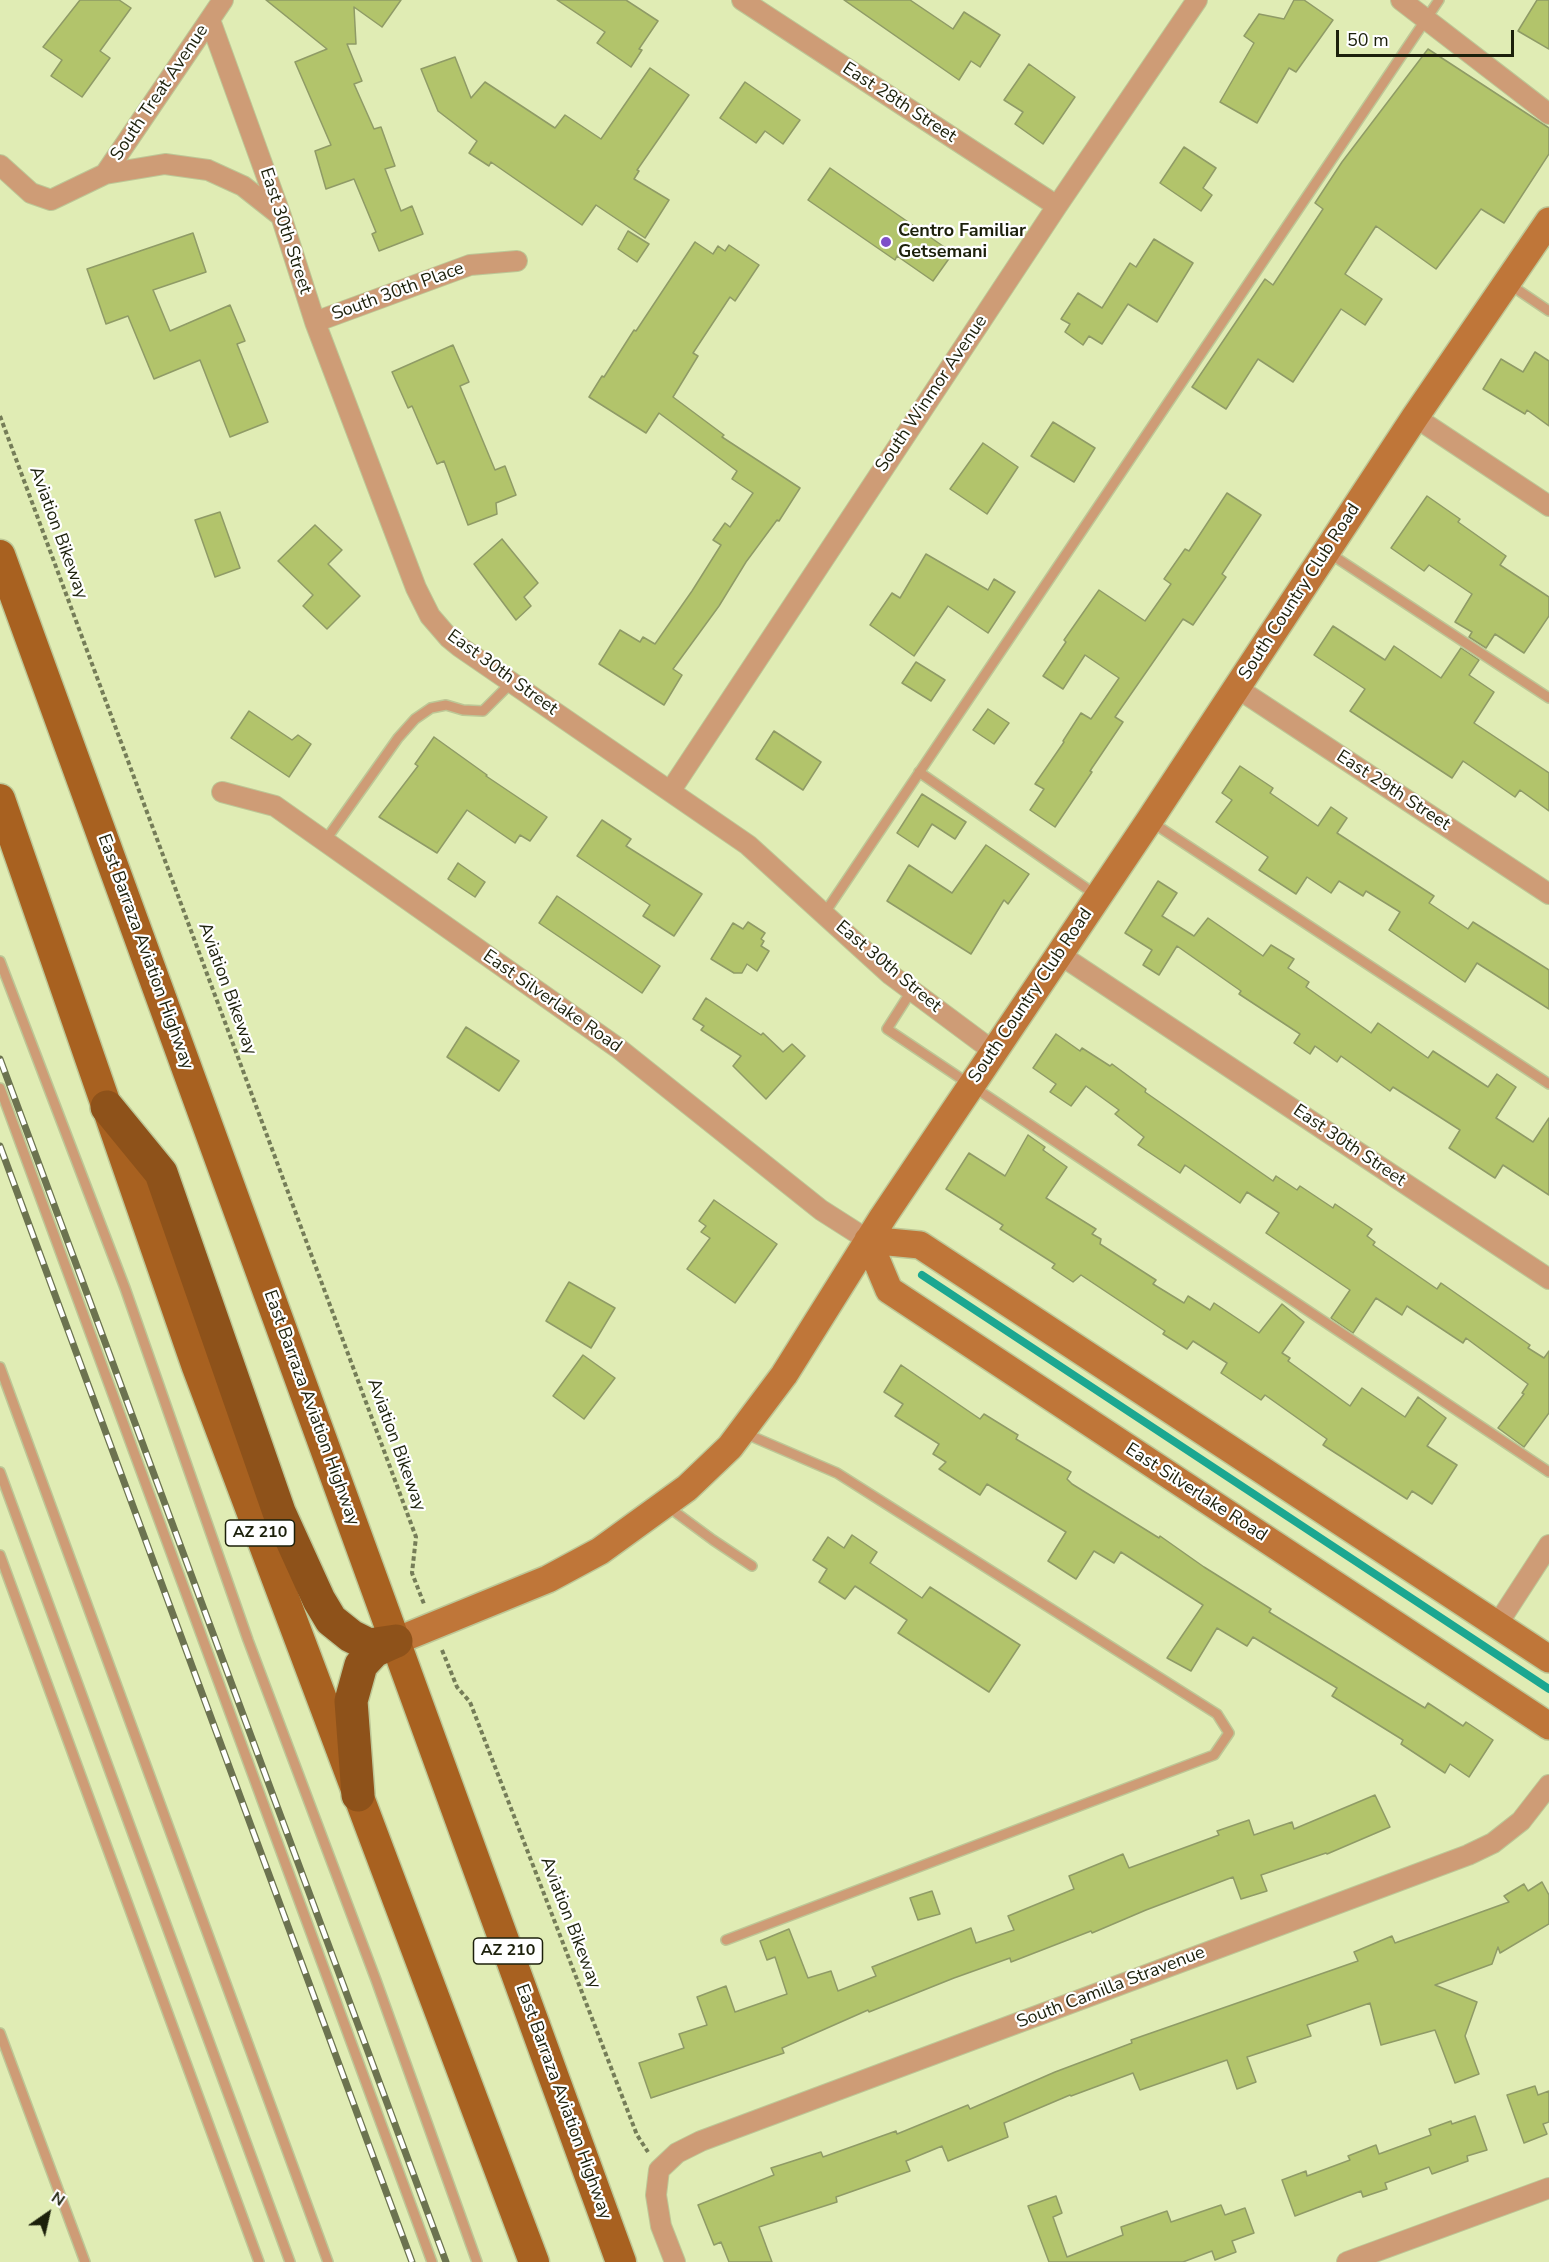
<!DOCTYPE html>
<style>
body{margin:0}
#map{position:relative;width:1549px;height:2262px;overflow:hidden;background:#e0ecb4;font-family:"Nunito Sans",sans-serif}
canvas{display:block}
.north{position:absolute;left:18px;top:2184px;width:60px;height:60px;-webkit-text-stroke:4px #fff;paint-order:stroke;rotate:34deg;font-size:16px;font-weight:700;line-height:24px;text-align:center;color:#1c200b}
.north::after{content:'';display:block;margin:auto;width:21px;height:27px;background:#1c200b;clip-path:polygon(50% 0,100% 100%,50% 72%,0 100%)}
.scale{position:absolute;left:1336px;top:30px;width:178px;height:27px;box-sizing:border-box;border:3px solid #1c200b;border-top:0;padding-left:8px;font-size:18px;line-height:21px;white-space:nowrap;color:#1c200b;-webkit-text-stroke:4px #fff;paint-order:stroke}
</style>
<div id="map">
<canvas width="1549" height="2262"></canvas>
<div class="north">N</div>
<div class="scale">50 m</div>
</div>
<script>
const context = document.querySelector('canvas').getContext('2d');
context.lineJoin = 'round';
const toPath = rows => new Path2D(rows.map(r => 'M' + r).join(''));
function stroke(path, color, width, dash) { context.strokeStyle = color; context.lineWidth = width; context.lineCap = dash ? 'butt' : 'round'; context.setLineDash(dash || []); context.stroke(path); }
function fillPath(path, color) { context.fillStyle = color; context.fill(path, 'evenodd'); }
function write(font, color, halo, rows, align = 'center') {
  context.font = font + ' "Nunito Sans",sans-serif'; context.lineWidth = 4.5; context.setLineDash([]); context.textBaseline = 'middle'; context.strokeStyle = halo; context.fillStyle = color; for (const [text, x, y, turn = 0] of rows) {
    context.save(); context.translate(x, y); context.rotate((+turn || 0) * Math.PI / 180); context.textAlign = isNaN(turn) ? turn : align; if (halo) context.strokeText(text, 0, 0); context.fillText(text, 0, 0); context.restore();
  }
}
const stream = toPath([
 [922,1275,1549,1689]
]);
const building = toPath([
 [80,0,119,0,131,8,100,51,110,58,82,97,51,76,62,60,43,47,80,0],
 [266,0,401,0,382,27,354,7,356,44,347,44,362,81,354,84,374,129,381,127,395,166,385,169,401,211,412,206,423,234,379,251,372,234,376,232,354,179,326,189,315,151,331,145,295,62,327,49,266,0],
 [557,0,626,0,658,21,639,49,642,50,631,67,597,43,605,32,557,0],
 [844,0,910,0,953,29,964,12,1000,35,980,67,971,61,959,80,844,0],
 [1294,0,1304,0,1333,20,1296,72,1289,68,1257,123,1220,102,1254,43,1244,36,1259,14,1284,19,1294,0],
 [1537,0,1549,0,1549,49,1518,31,1537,0],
 [1428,49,1549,128,1549,154,1504,223,1481,209,1436,269,1376,226,1345,274,1382,299,1365,325,1341,309,1293,382,1258,359,1226,409,1192,387,1265,279,1273,285,1323,209,1315,203,1342,162,1428,49],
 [455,57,471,98,485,82,555,128,565,115,601,139,650,68,689,95,637,170,639,171,634,179,669,200,645,238,596,205,582,225,491,162,489,166,469,153,477,141,438,111,421,69,455,57],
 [1029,64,1075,97,1043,144,1015,124,1023,112,1004,100,1029,64],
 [745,82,800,120,783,144,765,131,756,143,720,118,745,82],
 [1184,147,1216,168,1203,188,1212,195,1201,211,1160,183,1184,147],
 [830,168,953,253,933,281,897,256,895,260,808,200,830,168],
 [628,231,649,244,637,262,618,249,628,231],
 [193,233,206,272,153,290,170,331,230,305,245,341,237,344,268,422,230,437,200,360,154,379,128,316,106,324,87,269,193,233],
 [1154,239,1193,263,1157,322,1128,304,1102,344,1089,336,1083,345,1065,332,1070,324,1061,319,1078,293,1102,308,1130,263,1136,267,1154,239],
 [695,242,713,254,718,246,725,251,729,245,759,265,735,301,730,297,693,353,698,356,673,397,724,435,722,437,800,488,779,521,777,520,746,562,719,606,673,669,682,675,664,705,599,664,620,630,640,642,643,637,655,644,692,591,721,545,713,540,725,523,730,527,753,493,732,479,737,471,659,413,646,433,589,397,602,376,604,377,634,330,636,331,695,242],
 [453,345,469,382,460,386,495,470,505,466,516,495,496,503,497,514,468,525,444,461,437,464,412,406,408,408,392,372,453,345],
 [1535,352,1549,361,1549,426,1527,410,1525,414,1483,389,1501,359,1523,372,1535,352],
 [1053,422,1095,448,1074,482,1031,456,1053,422],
 [983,443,1018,467,987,514,950,489,983,443],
 [1227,493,1261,515,1222,574,1226,577,1193,625,1183,619,1115,717,1123,722,1090,771,1092,772,1055,827,1030,810,1044,789,1035,784,1064,742,1063,741,1081,713,1091,719,1119,678,1085,655,1063,689,1043,676,1066,642,1064,640,1099,590,1145,621,1171,584,1164,579,1185,549,1189,551,1227,493],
 [1427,496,1460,519,1458,522,1506,556,1500,565,1549,597,1549,616,1524,653,1495,634,1486,648,1469,637,1472,632,1455,622,1472,594,1429,565,1424,571,1391,548,1427,496],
 [220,512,240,568,215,577,195,520,220,512],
 [315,525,342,550,328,564,360,596,327,629,303,606,313,595,278,561,315,525],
 [502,539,538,583,524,597,531,606,516,620,474,564,502,539],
 [926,554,988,590,994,579,1015,592,988,633,948,606,914,656,870,625,892,593,900,598,926,554],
 [1333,626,1385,660,1394,646,1441,678,1461,648,1479,660,1469,675,1494,692,1474,723,1549,773,1549,811,1520,790,1515,797,1463,761,1452,778,1350,711,1365,689,1314,655,1333,626],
 [916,662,945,680,931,701,902,683,916,662],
 [988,709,1009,723,994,744,973,730,988,709],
 [249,711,292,740,298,735,311,744,289,777,231,738,249,711],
 [774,731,821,762,803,790,756,759,774,731],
 [434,737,487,775,486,776,547,817,530,841,520,835,515,843,467,810,437,853,379,817,418,766,415,764,434,737],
 [1240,766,1273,788,1270,793,1318,826,1331,807,1347,818,1337,833,1434,896,1429,903,1468,929,1473,922,1549,970,1549,1009,1477,963,1465,982,1389,930,1400,912,1366,891,1363,896,1339,881,1331,893,1307,877,1296,894,1259,870,1268,857,1216,822,1232,800,1222,793,1240,766],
 [922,794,966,822,955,839,932,824,918,847,897,833,922,794],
 [602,820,631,839,626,846,702,894,674,936,643,916,650,905,577,856,602,820],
 [986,845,1029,874,1008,904,1004,900,971,954,887,901,909,865,952,893,986,845],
 [458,863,485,882,475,897,448,879,458,863],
 [1158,881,1177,893,1162,916,1194,936,1208,918,1263,956,1271,945,1294,959,1288,968,1309,982,1306,987,1371,1033,1378,1023,1428,1058,1433,1051,1488,1087,1497,1074,1516,1087,1496,1118,1533,1142,1549,1118,1549,1195,1503,1165,1495,1178,1449,1148,1460,1130,1393,1087,1390,1091,1341,1056,1337,1062,1315,1046,1310,1054,1294,1043,1300,1034,1239,994,1241,991,1177,946,1159,975,1143,965,1152,950,1125,933,1158,881],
 [557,896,660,966,642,993,539,923,557,896],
 [748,922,765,933,761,939,764,941,761,946,769,951,757,971,747,964,742,973,734,973,711,959,733,923,743,929,748,922],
 [706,998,761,1035,763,1033,783,1052,792,1044,805,1056,766,1099,733,1066,741,1056,701,1030,704,1026,693,1019,706,998],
 [466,1027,519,1061,499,1091,447,1057,466,1027],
 [1056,1034,1080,1051,1082,1048,1110,1066,1112,1064,1146,1089,1145,1092,1273,1181,1276,1176,1297,1190,1300,1186,1333,1208,1335,1204,1372,1229,1367,1236,1375,1242,1373,1245,1437,1289,1441,1283,1530,1345,1528,1348,1544,1358,1549,1351,1549,1413,1524,1447,1498,1428,1524,1394,1522,1393,1528,1384,1466,1338,1463,1343,1407,1306,1402,1315,1376,1298,1353,1333,1331,1318,1350,1290,1266,1233,1279,1213,1247,1192,1240,1203,1185,1165,1180,1173,1138,1145,1144,1137,1115,1114,1119,1110,1086,1086,1071,1106,1050,1092,1056,1084,1033,1068,1056,1034],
 [1028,1135,1045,1147,1043,1150,1067,1167,1046,1198,1096,1229,1092,1234,1101,1239,1100,1244,1156,1280,1153,1284,1184,1303,1188,1296,1210,1310,1214,1303,1259,1333,1282,1304,1304,1322,1282,1353,1290,1358,1288,1361,1350,1406,1362,1388,1405,1417,1418,1397,1446,1418,1427,1446,1457,1465,1432,1504,1412,1491,1407,1499,1323,1445,1327,1439,1265,1395,1261,1400,1221,1373,1227,1363,1193,1341,1187,1349,1163,1334,1165,1331,1081,1275,1073,1282,1052,1268,1055,1264,1000,1229,1003,1225,946,1189,969,1153,1005,1176,1028,1135],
 [714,1200,777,1244,735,1303,687,1269,710,1238,701,1232,706,1226,699,1221,714,1200],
 [569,1282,615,1308,591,1348,546,1321,569,1282],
 [583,1355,615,1378,584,1419,553,1396,583,1355],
 [901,1365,980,1419,984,1414,1018,1435,1016,1439,1071,1472,1067,1479,1072,1484,1159,1538,1160,1536,1204,1567,1271,1609,1269,1612,1425,1708,1428,1703,1463,1726,1466,1722,1493,1740,1469,1777,1450,1764,1445,1773,1401,1744,1403,1740,1332,1696,1337,1688,1253,1637,1247,1646,1217,1628,1191,1671,1167,1658,1203,1605,1121,1552,1114,1563,1094,1551,1076,1579,1048,1561,1066,1532,987,1484,980,1495,939,1469,946,1462,933,1454,939,1444,895,1416,903,1404,884,1392,901,1365],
 [852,1535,877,1552,870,1563,922,1598,930,1587,1020,1645,989,1692,898,1633,907,1620,855,1586,845,1599,819,1582,827,1569,813,1560,828,1537,844,1548,852,1535],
 [1375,1795,1390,1827,1327,1854,1326,1853,1261,1875,1267,1891,1241,1899,1233,1877,1146,1910,1092,1933,1091,1931,1011,1962,1010,1958,954,1978,869,2012,868,2010,782,2048,784,2053,651,2098,639,2063,684,2048,679,2034,707,2025,697,1997,726,1986,735,2012,787,1994,775,1957,767,1960,760,1941,789,1929,808,1978,831,1971,838,1991,876,1976,872,1967,971,1928,976,1943,1014,1930,1008,1916,1074,1889,1069,1876,1123,1854,1129,1868,1219,1835,1217,1831,1249,1820,1254,1835,1292,1822,1294,1829,1375,1795],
 [1542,1882,1549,1895,1549,1924,1500,1953,1498,1947,1492,1964,1435,1985,1477,2002,1465,2036,1479,2074,1455,2083,1435,2030,1381,2045,1370,2003,1307,2025,1311,2036,1247,2057,1256,2082,1237,2089,1227,2060,1140,2090,1133,2073,1071,2096,1070,2095,1004,2123,1008,2137,948,2161,942,2146,906,2161,910,2171,836,2197,837,2202,759,2227,772,2262,729,2262,721,2242,714,2245,698,2205,774,2175,771,2168,821,2152,823,2157,896,2131,897,2134,968,2105,970,2109,1055,2072,1132,2043,1131,2040,1358,1961,1354,1952,1392,1936,1395,1943,1509,1902,1504,1896,1524,1884,1528,1891,1542,1882],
 [932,1891,940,1914,918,1920,910,1898,932,1891],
 [1535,2086,1538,2095,1549,2091,1549,2122,1543,2124,1547,2134,1524,2143,1507,2095,1535,2086],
 [1475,2116,1487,2150,1467,2156,1468,2161,1432,2174,1429,2167,1385,2183,1387,2189,1363,2197,1361,2191,1295,2216,1282,2180,1306,2171,1307,2176,1350,2160,1348,2156,1376,2145,1379,2154,1431,2135,1429,2129,1451,2121,1452,2124,1475,2116],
 [1056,2196,1062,2213,1053,2217,1067,2257,1123,2235,1121,2227,1167,2211,1171,2222,1221,2205,1225,2215,1245,2208,1254,2233,1232,2241,1236,2252,1215,2260,1212,2251,1183,2262,1049,2262,1028,2206,1056,2196]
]);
const path = toPath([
 [0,416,416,1537,412,1573,424,1604],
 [442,1650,457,1687,470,1702,637,2135,648,2152]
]);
const lane = toPath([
 [1509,284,1549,311],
 [1329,553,1549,698],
 [919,772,1096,895],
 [1150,821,1549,1084],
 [325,841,398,738,415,719,431,708,446,705,463,710,483,711,512,682],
 [824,914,1439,0],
 [0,961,125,1288,248,1640,376,1980,477,2262],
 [912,990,887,1029,1549,1472],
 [0,1088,432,2262],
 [0,1367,328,2262],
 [0,1472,290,2262],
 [667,1506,713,1540,752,1566],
 [0,1555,259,2262],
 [726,1940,1214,1755,1229,1733,1217,1714,837,1473,744,1433],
 [0,2033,85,2262]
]);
const street = toPath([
 [742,0,1057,206],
 [1401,0,1549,114],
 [210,20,281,216,315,322,416,588,430,616,449,638,460,647,748,845,891,975,993,1051],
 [0,165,31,193,51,200,105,174,223,0],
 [105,174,165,164,208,170,243,186,281,216],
 [315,322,470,265,517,261],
 [1415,417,1549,506],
 [1237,688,1549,894],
 [671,790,1057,206,1197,0],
 [222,792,275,806,618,1048,821,1210,868,1240],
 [1059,954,1549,1279],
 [1497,1625,1549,1545],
 [675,2262,661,2226,656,2195,659,2170,677,2153,701,2141,1468,1855,1493,1843,1521,1821,1549,1785],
 [1347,2262,1549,2188]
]);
const secondary = toPath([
 [868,1240,889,1290,1549,1726],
 [868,1240,920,1245,1549,1659],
 [396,1641,548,1579,600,1551,687,1488,730,1447,784,1375,883,1217,1149,821,1415,417,1549,221]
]);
const primary = toPath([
 [0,555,621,2262],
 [0,799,197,1367,534,2262]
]);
const highway = toPath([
 [107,1107,161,1173,279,1512,319,1600,331,1620,351,1636,369,1645,396,1641],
 [358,1795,351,1701,361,1665,374,1651,396,1641]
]);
const rail = toPath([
 [0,1059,446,2262],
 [0,1146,412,2262]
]);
const markers = [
 [886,242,6,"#7f4fc8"]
];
const shields = [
 [260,1533,69],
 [508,1951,69]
];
const shieldNames = [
 ["AZ 210",260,1533],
 ["AZ 210",508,1951]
];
const streetNames = [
 ["South Treat Avenue",160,93,-56],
 ["East 28th Street",899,103,33],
 ["East 30th Street",285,231,72],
 ["South 30th Place",398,292,-20],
 ["South Winmor Avenue",932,394,-56],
 ["Aviation Bikeway",58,533,70],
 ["South Country Club Road",1300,592,-57],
 ["East 30th Street",502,673,36],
 ["East 29th Street",1393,791,33],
 ["East Barraza Aviation Highway",145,952,70],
 ["East 30th Street",888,967,40],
 ["Aviation Bikeway",227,989,70],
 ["South Country Club Road",1031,996,-56],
 ["East Silverlake Road",552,1002,35],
 ["East 30th Street",1349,1146,34],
 ["East Barraza Aviation Highway",311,1408,70],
 ["Aviation Bikeway",396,1445,70],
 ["East Silverlake Road",1196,1493,33],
 ["Aviation Bikeway",570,1923,69],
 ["South Camilla Stravenue",1111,1988,-21],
 ["East Barraza Aviation Highway",563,2102,70]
];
const poiNames = [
 ["Centro Familiar",898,232],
 ["Getsemani",898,253]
];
stroke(stream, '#1ba791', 8);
fillPath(building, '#b2c46b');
stroke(building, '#8f9b66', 1.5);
stroke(lane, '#bdc796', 12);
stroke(street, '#bdc796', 22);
stroke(secondary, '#bdc796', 30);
stroke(primary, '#bdc796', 33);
stroke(highway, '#bdc796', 36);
stroke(path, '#757d58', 4, [4.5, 3]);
stroke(lane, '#ce9c76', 9);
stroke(street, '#ce9c76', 20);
stroke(secondary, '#bf7639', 27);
stroke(primary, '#a86120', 30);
stroke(highway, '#8e521a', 33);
stroke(rail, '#6c7350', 7);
stroke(rail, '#fff', 4.5, [14]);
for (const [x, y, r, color] of markers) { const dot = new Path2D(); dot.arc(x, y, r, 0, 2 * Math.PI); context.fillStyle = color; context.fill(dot); stroke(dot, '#fff', 2); }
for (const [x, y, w] of shields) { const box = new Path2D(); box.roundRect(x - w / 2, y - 13, w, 26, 4.5); context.fillStyle = '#fff'; context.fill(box); stroke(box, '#1c200b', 1.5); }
write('bold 16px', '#1c200b', null, shieldNames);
write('18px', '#1c200b', '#fff', streetNames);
write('bold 18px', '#1c200b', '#fff', poiNames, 'left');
</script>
